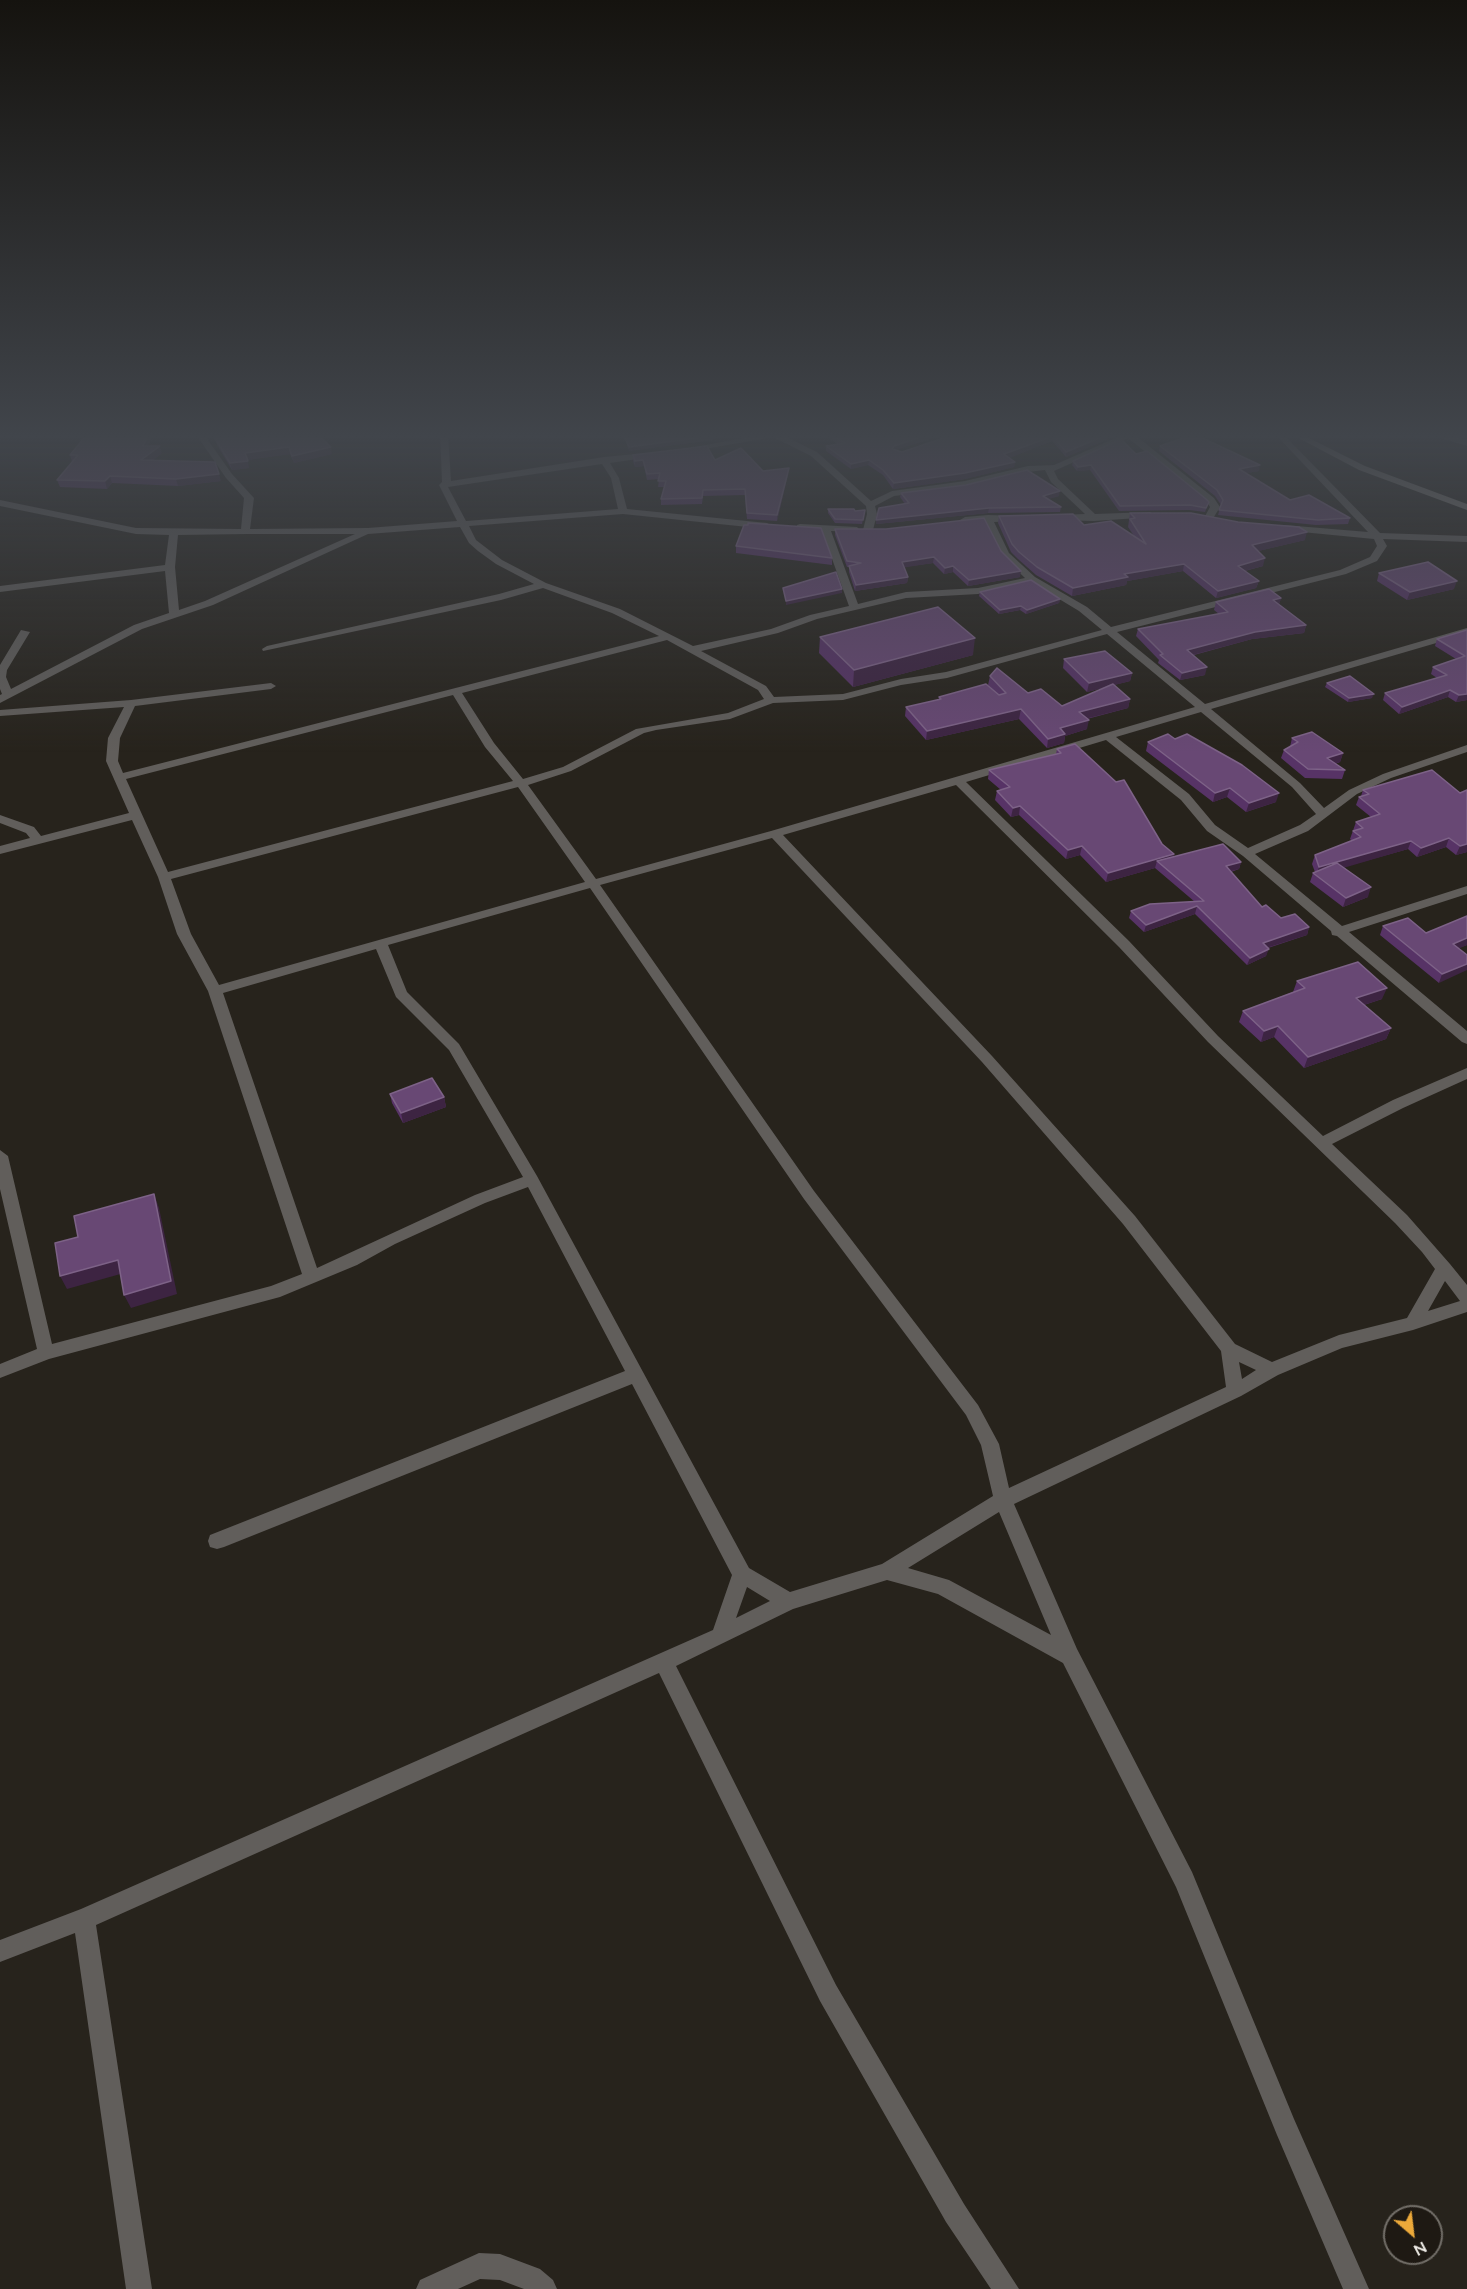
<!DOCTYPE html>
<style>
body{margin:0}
#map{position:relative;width:1467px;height:2289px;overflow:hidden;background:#27231c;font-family:Mulish,sans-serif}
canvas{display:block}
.north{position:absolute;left:1383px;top:2205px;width:60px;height:60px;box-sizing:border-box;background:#1e1913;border:2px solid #736f69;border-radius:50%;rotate:152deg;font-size:16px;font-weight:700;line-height:24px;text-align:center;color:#f3f0eb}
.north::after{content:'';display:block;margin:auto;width:21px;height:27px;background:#eca93a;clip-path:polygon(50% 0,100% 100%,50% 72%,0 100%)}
</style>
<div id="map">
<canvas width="1467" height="2289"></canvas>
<div class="north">N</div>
</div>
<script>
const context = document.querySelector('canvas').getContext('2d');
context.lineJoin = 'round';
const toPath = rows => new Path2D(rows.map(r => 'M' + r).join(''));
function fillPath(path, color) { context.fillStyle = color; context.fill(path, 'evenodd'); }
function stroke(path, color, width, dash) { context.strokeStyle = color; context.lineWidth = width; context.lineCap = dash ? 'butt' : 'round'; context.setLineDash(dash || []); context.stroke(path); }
const street = toPath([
 [195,433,203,433,232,474,254,498,250,529,368,528,457,521,439,485,442,482,440,433,448,433,451,481,604,457,655,452,656,454,652,457,610,463,619,478,627,509,767,523,772,526,767,529,623,514,469,526,476,540,502,560,546,583,620,609,693,646,771,629,810,615,849,606,822,531,797,529,797,525,800,524,857,527,859,529,854,532,831,531,858,604,906,592,978,588,1025,578,1002,556,985,522,965,523,960,520,965,517,988,515,1022,516,1024,518,1019,521,994,522,1009,553,1035,577,1087,607,1111,627,1340,570,1370,557,1377,546,1374,539,1281,530,1281,526,1284,525,1368,532,1274,433,1282,433,1380,533,1467,536,1467,542,1383,539,1387,546,1377,561,1346,574,1117,632,1205,704,1467,628,1467,634,1211,709,1300,783,1324,808,1349,790,1383,774,1467,745,1467,752,1391,778,1357,794,1308,831,1255,854,1342,926,1467,886,1467,894,1349,932,1467,1031,1467,1044,1462,1042,1337,936,1332,935,1331,931,1243,856,1207,831,1181,800,1106,740,966,782,1129,941,1218,1036,1323,1136,1393,1100,1467,1068,1467,1079,1403,1108,1332,1144,1407,1215,1450,1264,1467,1285,1467,1312,1413,1330,1342,1348,1278,1375,1241,1396,1014,1504,1077,1649,1192,1872,1294,2119,1369,2289,1343,2289,1277,2135,1176,1887,1063,1663,938,1594,887,1580,793,1609,676,1666,836,1985,964,2204,1019,2289,991,2289,946,2222,820,2001,659,1673,96,1925,152,2289,126,2289,75,1933,0,1962,0,1940,81,1909,713,1630,732,1575,632,1384,224,1547,217,1549,210,1547,208,1541,210,1535,625,1371,528,1187,485,1203,395,1244,357,1265,280,1297,49,1359,0,1378,0,1364,37,1349,0,1189,0,1150,8,1156,52,1344,271,1286,302,1274,208,991,177,934,158,877,132,820,0,854,0,846,30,838,26,833,0,823,0,815,34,827,41,836,129,813,106,761,108,738,124,707,0,716,0,710,131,700,271,683,276,686,271,689,135,706,120,738,118,761,123,773,659,636,612,613,543,588,501,600,263,651,262,649,267,646,499,594,534,584,496,564,478,551,469,543,460,527,368,534,213,605,142,629,0,703,0,695,2,694,0,689,0,665,21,630,30,632,7,670,6,677,11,689,134,625,169,613,165,571,0,592,0,586,165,565,169,535,136,534,0,506,0,500,136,528,241,529,244,498,226,478,195,433],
 [602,464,611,478,618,509,466,521,448,487,602,464],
 [247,534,355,534,205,601,179,610,175,567,178,535,247,534],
 [1031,582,1079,611,1102,630,946,672,901,679,843,694,774,697,766,686,701,651,778,633,817,619,906,598,978,594,1031,582],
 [1107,634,1195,707,771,831,596,879,528,785,571,771,644,733,656,730,730,719,773,703,843,700,901,685,947,678,1107,634],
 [667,640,758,690,764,699,728,713,636,729,563,767,523,779,494,743,462,693,667,640],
 [453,695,485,747,513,781,168,872,126,779,453,695],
 [1201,712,1292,787,1316,814,1300,825,1248,848,1215,825,1189,794,1116,737,1201,712],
 [956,785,1119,947,1208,1042,1395,1223,1422,1252,1435,1269,1407,1318,1339,1335,1272,1362,1235,1344,1135,1216,992,1056,783,835,956,785],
 [518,787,585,882,219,985,191,934,171,879,518,787],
 [772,838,982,1062,1123,1224,1221,1351,1226,1387,1009,1488,999,1444,978,1405,814,1191,600,885,772,838],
 [590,888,804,1199,966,1415,981,1445,993,1496,882,1564,790,1592,749,1568,537,1176,459,1044,407,992,388,945,590,888],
 [376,949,396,997,449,1050,523,1177,475,1195,317,1268,223,993,376,949],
 [1445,1281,1460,1301,1428,1311,1445,1281],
 [1239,1362,1256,1370,1242,1379,1239,1362],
 [999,1512,1051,1635,949,1580,908,1568,999,1512],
 [747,1587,770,1601,736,1618,747,1587],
 [771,433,783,433,782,435,817,452,871,501,892,491,965,481,1028,466,1054,465,1127,433,1137,433,1135,435,1214,498,1220,507,1212,520,1206,520,1204,518,1210,507,1207,502,1128,438,1054,471,1058,479,1095,514,1150,512,1155,515,1153,517,1094,521,1055,520,1053,518,1058,515,1085,514,1051,482,1045,470,1028,472,965,487,894,496,875,506,877,514,873,530,868,533,863,530,867,514,866,506,811,456,773,437,688,452,684,449,771,433],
 [1424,433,1437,433,1467,440,1467,446,1424,433],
 [479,2253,500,2254,540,2269,553,2280,557,2289,524,2289,500,2280,480,2279,458,2289,416,2289,420,2280,479,2253]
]);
const secondary = toPath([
 [1289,433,1299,433,1365,466,1467,504,1467,510,1359,470,1289,433]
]);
const wall = toPath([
 [619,433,722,433,722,434,712,440,629,451,624,436],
 [823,433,948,433,896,450,902,452,958,433,1108,439,1066,457,1052,441,1009,458,1015,462,1014,467,965,479,893,489,883,475,868,465,851,469,826,451,826,446,838,444,823,435],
 [215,438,332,454,294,463,290,454,247,460,249,468,232,470,217,445],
 [149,446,162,453,152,461,221,481,178,486,112,483,107,489,60,487,57,480,72,462,70,455],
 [1160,446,1259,471,1246,473,1290,500,1350,518,1348,524,1316,525,1218,515,1221,505,1215,496,1159,451],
 [1136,454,1207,507,1205,512,1189,510,1119,511,1090,470,1077,471,1072,465,1073,461],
 [633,455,715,460,763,471,788,474,777,521,747,519,745,495,703,496,702,504,661,505,661,499,664,487,658,487,659,479,647,480,644,466,635,467,633,461],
 [901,493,1059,496,1047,499,1061,507,1060,512,988,513,876,524,876,520,905,504,900,497],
 [828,509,855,511,865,510,862,524,835,523,828,513],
 [1130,513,1305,540,1258,551,1263,566,1245,571,1259,581,1256,588,1216,598,1183,571,1127,581,1126,585,1072,596,1036,575,1018,559,1011,552,998,523,999,516,1084,525,1134,536,1128,527],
 [835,529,1001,551,1020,577,968,586,953,572,944,574,933,563,904,567,908,577,907,583,855,591,849,572,849,567,847,567,835,535],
 [736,546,832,558,832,565,736,553],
 [1379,573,1454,589,1407,600,1377,581],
 [980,592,1060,599,1059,603,1026,614,1020,610,999,614,979,596],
 [1281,598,1279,604,1306,625,1304,633,1252,639,1194,655,1205,675,1180,680,1158,663,1159,660,1136,636,1138,629,1219,614,1214,610,1216,602],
 [1467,630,1467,700,1456,702,1448,697,1399,714,1383,700,1385,693,1437,678,1431,674,1433,667,1456,659,1435,646,1437,639],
 [820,637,973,655,853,687,819,653],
 [1064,659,1132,673,1130,681,1114,685,1130,699,1128,708,1087,719,1087,729,1065,736,1064,743,1047,748,1019,719,926,740,905,716,906,707,939,700,939,697,992,689,988,685,990,676,1028,693,1062,706,1106,687,1087,692,1063,668],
 [1327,683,1372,698,1348,702,1325,687],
 [1292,738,1343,753,1340,762,1335,764,1345,770,1342,779,1305,778,1281,758,1284,750,1290,747],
 [1148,742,1276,802,1246,812,1227,797,1213,802,1146,751],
 [1057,749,1162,844,1174,854,1173,857,1241,862,1239,869,1231,872,1262,907,1281,918,1309,927,1307,935,1268,948,1266,956,1247,965,1195,914,1144,932,1129,918,1131,911,1195,902,1155,868,1106,882,1080,855,1066,859,1019,815,1011,817,995,800,997,791,1001,790,988,779,989,770,1056,754],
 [1432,770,1467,852,1456,855,1446,847,1417,857,1408,849,1344,867,1368,897,1343,907,1310,882,1313,873,1315,872,1312,864,1315,855,1352,841,1350,839,1356,822,1371,817,1356,805,1359,797,1361,796,1363,790],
 [1467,916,1467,945,1458,948,1439,983,1380,935,1383,926,1426,933],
 [1297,981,1382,999,1364,1005,1391,1028,1386,1039,1304,1068,1274,1037,1261,1042,1239,1022,1243,1011,1293,992],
 [390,1094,444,1097,446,1107,403,1123,392,1103]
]);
const shadedWall = toPath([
 [149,433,154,433,145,453,143,446],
 [719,433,722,433,722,434,712,440,629,451,629,447],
 [933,433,948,433,893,451,892,449,894,446],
 [1109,434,1108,439,1066,457,1066,452],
 [1053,436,1052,441,1004,460,1004,454],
 [160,446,162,453,143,468,141,460],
 [289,447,290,454,246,460,245,453],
 [331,447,332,454,294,463,292,456],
 [643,460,644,466,635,467,635,461],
 [869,460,868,465,851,469,851,464],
 [248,461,249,468,232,470,230,463],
 [1015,462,1014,467,965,479,893,489,894,483],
 [1091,465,1090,470,1077,471,1078,467],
 [1260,465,1259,471,1237,475,1239,469],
 [789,468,788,474,777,521,777,515],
 [219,474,221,481,178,486,176,479],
 [110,476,112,483,107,489,105,481],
 [1060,491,1059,496,1042,501,1043,496],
 [989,508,988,513,876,524,876,520],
 [1307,532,1305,540,1250,553,1252,545],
 [934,557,933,563,901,568,902,562],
 [1265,558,1263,566,1236,573,1238,566],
 [1184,564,1183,571,1127,581,1126,585,1072,596,1073,588,1124,574],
 [953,566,953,572,944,574,945,568],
 [1021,571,1020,577,968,586,969,580],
 [908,577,907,583,855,591,856,585],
 [1259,581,1256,588,1216,598,1218,591],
 [1457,581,1454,589,1407,600,1410,592],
 [842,589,842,593,786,605,786,601],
 [1281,598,1279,605,1273,600],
 [1060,599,1059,603,1026,614,1027,610],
 [1021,606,1020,610,999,614,1000,610],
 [1306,625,1304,633,1252,639,1185,657,1187,650,1255,632],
 [975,638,973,655,853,687,854,670],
 [1207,667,1205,675,1180,680,1182,673],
 [1132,673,1130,681,1087,692,1089,683],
 [1450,690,1448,697,1399,714,1402,707],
 [1374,694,1372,698,1348,702,1349,698],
 [1467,694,1467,700,1456,702,1459,695],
 [1130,699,1128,708,1077,721,1079,712],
 [1021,709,1019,719,926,740,927,731],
 [1089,720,1087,729,1065,736,1064,743,1047,748,1048,739,1060,728],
 [1343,753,1340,762,1324,767,1327,758],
 [1230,788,1227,797,1213,802,1215,793],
 [1279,793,1276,802,1246,812,1249,803],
 [1020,806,1019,815,1011,817,1013,808],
 [1449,838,1446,847,1417,857,1421,848],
 [1411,841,1408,849,1316,876,1319,867],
 [1467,844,1467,852,1456,855,1460,846],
 [1082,846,1080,855,1066,859,1068,850],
 [1174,854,1171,863,1157,861,1155,868,1106,882,1108,873],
 [1241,862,1239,869,1224,873,1226,866],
 [1371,887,1368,897,1343,907,1346,898],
 [1197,906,1195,914,1144,932,1146,925],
 [1309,927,1307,935,1260,950,1263,943],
 [1467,938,1467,945,1449,953,1453,944],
 [1269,949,1266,956,1247,965,1250,958],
 [1467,964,1467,970,1439,983,1442,974],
 [1387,988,1382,999,1351,1009,1356,998],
 [1278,1026,1274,1037,1261,1042,1264,1031],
 [1391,1028,1386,1039,1304,1068,1308,1057],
 [444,1097,446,1107,403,1123,401,1113],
 [154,1194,159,1208,177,1294,131,1308,124,1295],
 [118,1260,124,1273,67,1289,60,1276]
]);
const building = toPath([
 [88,433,149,433,143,446,160,446,141,460,215,462,219,474,176,479,110,476,105,481,57,480,78,455,70,455,88,433],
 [246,433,316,433,331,447,292,456,289,447,245,453,248,461,230,463,215,438,246,433],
 [623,433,719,433,712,436,629,447,623,433],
 [828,433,933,433,894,446,892,449,902,452,958,433,1106,433,1109,434,1066,452,1053,436,1004,454,1015,462,965,473,894,483,883,470,869,460,851,464,826,446,845,443,828,433],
 [1194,434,1260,465,1239,469,1290,500,1309,495,1350,518,1318,520,1219,510,1223,500,1217,490,1160,446,1194,434],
 [1121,439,1136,454,1147,451,1206,499,1209,502,1206,508,1190,505,1120,506,1091,465,1078,467,1073,461,1121,439],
 [707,446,715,460,741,448,763,471,789,468,777,515,747,513,745,489,703,490,702,498,661,499,666,481,658,481,660,473,647,474,643,460,635,461,633,455,707,446],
 [1027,470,1060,491,1043,496,1061,507,989,508,876,520,879,508,909,503,901,493,966,485,1027,470],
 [828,509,854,509,855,511,865,510,863,520,835,519,828,509],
 [1130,513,1191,513,1238,522,1299,527,1307,532,1252,545,1265,558,1238,566,1259,581,1218,591,1184,564,1124,574,1128,577,1073,588,1037,567,1019,552,1012,544,999,516,1073,514,1084,525,1111,521,1146,544,1130,519,1135,518,1130,513],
 [984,518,1001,551,1021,571,969,580,953,566,945,568,934,557,902,562,908,577,856,585,849,566,861,563,847,561,835,529,886,529,984,518],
 [748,523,821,528,832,558,736,546,744,525,748,525,748,523],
 [1428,562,1457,581,1410,592,1379,573,1428,562],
 [836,572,842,589,786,601,783,588,836,572],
 [1031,580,1060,599,1027,610,1021,606,1000,610,980,592,1031,580],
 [1269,589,1281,598,1273,600,1306,625,1255,632,1187,650,1207,667,1182,673,1160,655,1163,654,1138,629,1228,612,1216,602,1269,589],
 [938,607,975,638,854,670,820,637,938,607],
 [1467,630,1467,694,1459,695,1450,690,1402,707,1385,693,1447,675,1433,667,1465,656,1437,639,1467,630],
 [1105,651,1132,673,1089,683,1064,659,1105,651],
 [997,668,1028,693,1041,689,1062,706,1113,684,1130,699,1079,712,1089,720,1060,728,1065,734,1048,739,1021,709,927,731,906,707,941,699,939,697,986,684,999,695,1006,693,990,676,997,668],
 [1350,676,1374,694,1349,698,1327,683,1350,676],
 [1312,732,1343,753,1327,758,1345,770,1308,769,1284,750,1298,742,1292,738,1312,732],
 [1168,734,1175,739,1187,734,1242,765,1279,793,1249,803,1230,788,1215,793,1148,742,1168,734],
 [1075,744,1116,782,1124,780,1162,844,1174,854,1108,873,1082,846,1068,850,1020,806,1013,808,997,791,1010,787,989,770,1061,753,1057,749,1075,744],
 [1432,770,1460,793,1467,790,1467,844,1460,846,1449,838,1421,848,1411,841,1319,867,1315,855,1361,837,1353,831,1363,828,1356,822,1380,814,1359,797,1369,794,1363,790,1432,770],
 [1223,844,1241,862,1226,866,1262,907,1266,905,1281,918,1295,914,1309,927,1263,943,1269,949,1250,958,1197,906,1146,925,1131,911,1150,904,1204,901,1157,861,1223,844],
 [1337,863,1371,887,1346,898,1313,873,1337,863],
 [1467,916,1467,938,1453,944,1467,955,1467,964,1442,974,1383,926,1408,918,1426,933,1467,916],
 [1358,962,1387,988,1356,998,1391,1028,1308,1057,1278,1026,1264,1031,1243,1011,1305,988,1297,981,1358,962],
 [432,1078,444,1097,401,1113,390,1094,432,1078],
 [154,1194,171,1281,124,1295,118,1260,60,1276,55,1243,78,1237,74,1216,154,1194]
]);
fillPath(street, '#615e5b');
fillPath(secondary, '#84807a');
fillPath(wall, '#573366');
fillPath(shadedWall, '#3d2442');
fillPath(building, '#684874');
stroke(building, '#7d6287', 1.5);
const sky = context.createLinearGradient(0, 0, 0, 753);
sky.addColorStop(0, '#15130f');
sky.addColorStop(0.58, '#41454b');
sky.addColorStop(1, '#41454b00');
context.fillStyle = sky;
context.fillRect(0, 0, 1467, 753);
</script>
